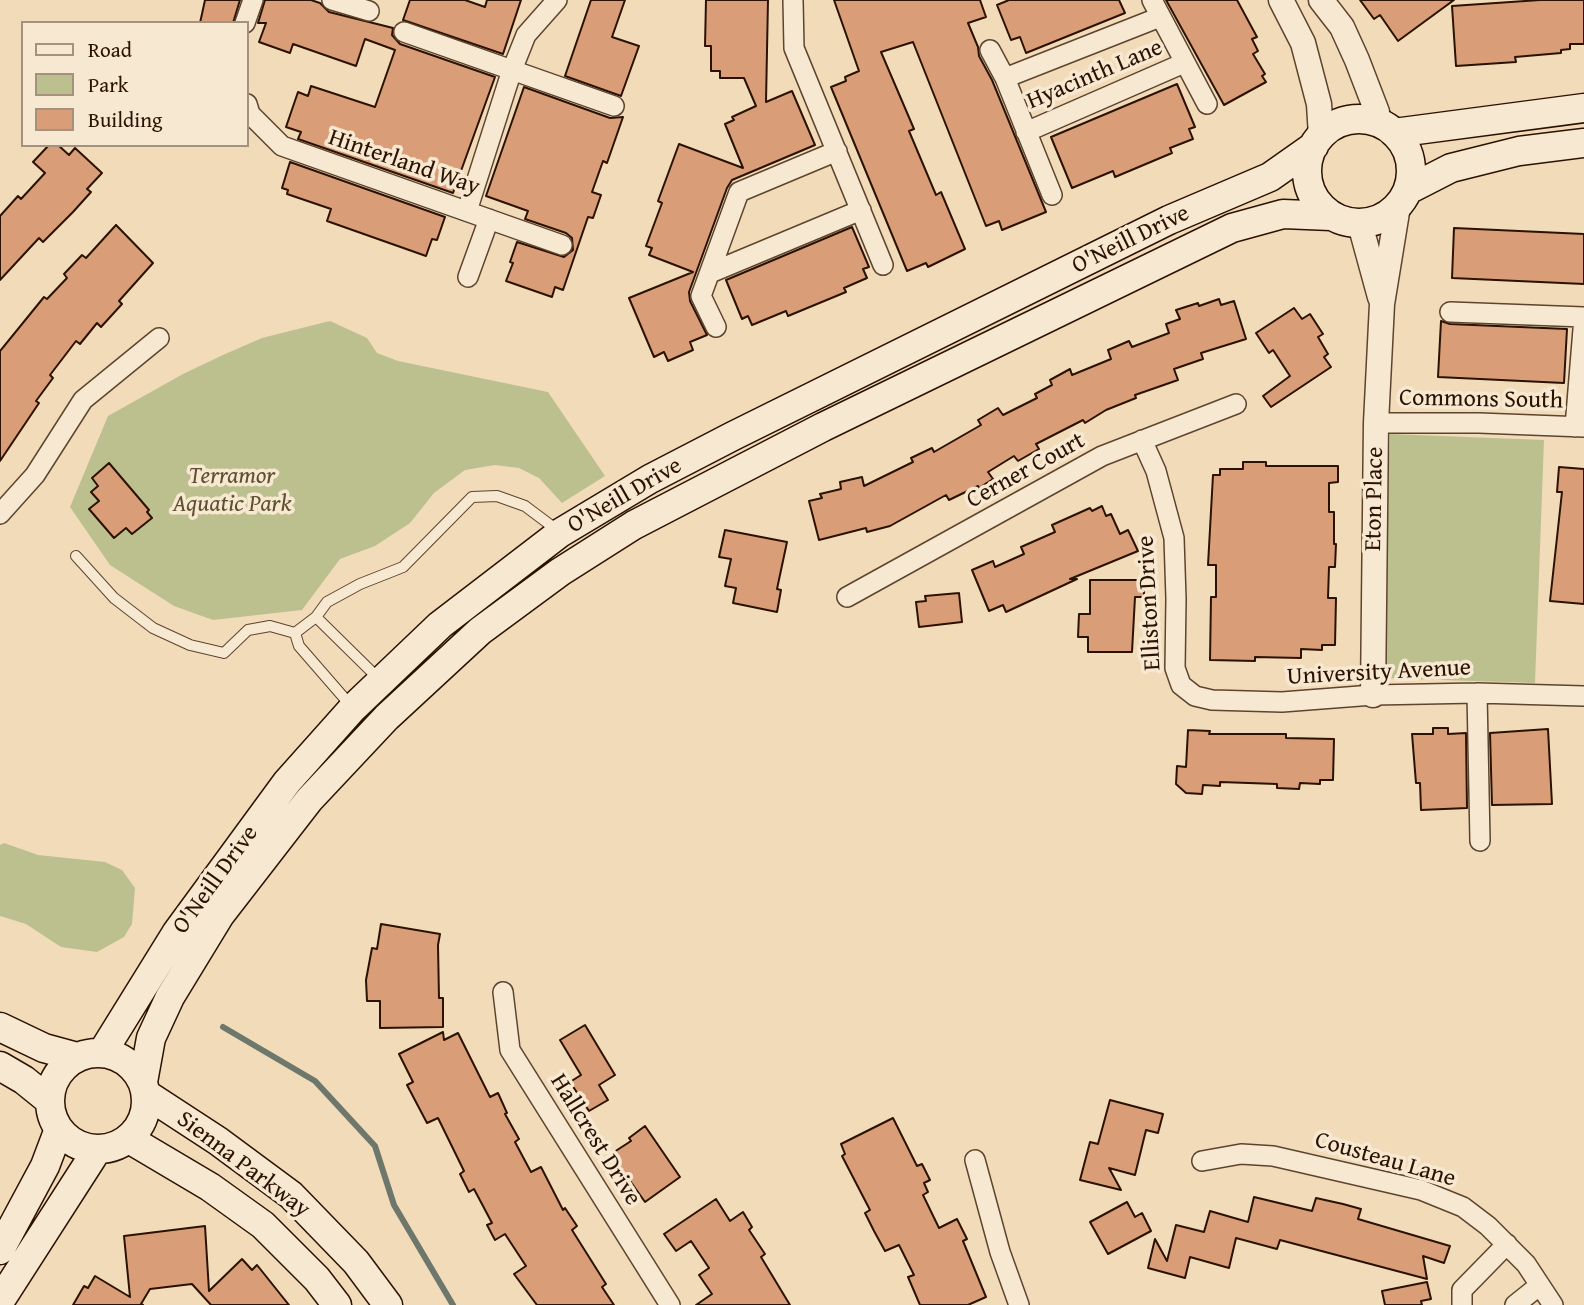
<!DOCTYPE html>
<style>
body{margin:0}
#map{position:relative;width:1584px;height:1305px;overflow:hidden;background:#f2dbb9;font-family:"Gentium Book Plus",serif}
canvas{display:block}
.legend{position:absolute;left:21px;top:21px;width:228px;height:126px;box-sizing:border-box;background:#f7e8d2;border:2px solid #a5927e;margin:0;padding:9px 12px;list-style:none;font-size:21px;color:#2b1200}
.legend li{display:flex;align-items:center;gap:14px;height:35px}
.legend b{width:35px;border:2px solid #a5927e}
</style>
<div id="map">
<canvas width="1584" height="1305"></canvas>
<ul class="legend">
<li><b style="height:9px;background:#f7e8d2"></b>Road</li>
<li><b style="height:19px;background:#bcc08e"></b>Park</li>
<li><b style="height:19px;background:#d99e78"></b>Building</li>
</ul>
</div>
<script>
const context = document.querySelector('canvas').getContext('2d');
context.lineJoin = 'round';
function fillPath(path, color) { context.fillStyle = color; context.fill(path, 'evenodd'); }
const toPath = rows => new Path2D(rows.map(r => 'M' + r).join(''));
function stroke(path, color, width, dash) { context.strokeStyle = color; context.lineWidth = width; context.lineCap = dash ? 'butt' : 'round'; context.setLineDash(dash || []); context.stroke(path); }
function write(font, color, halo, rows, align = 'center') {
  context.font = font + ' "Gentium Book Plus",serif'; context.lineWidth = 7; context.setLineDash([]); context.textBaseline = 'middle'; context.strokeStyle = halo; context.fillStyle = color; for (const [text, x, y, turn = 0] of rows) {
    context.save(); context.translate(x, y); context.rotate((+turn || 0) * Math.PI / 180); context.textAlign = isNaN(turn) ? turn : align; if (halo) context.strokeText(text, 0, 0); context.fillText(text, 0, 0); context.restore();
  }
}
const green = toPath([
 [330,321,367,338,377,353,398,361,548,392,605,476,562,503,539,478,519,468,495,465,465,470,434,493,410,523,375,546,340,559,302,610,213,620,174,606,110,565,70,507,108,416,183,374,223,355,262,338],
 [1390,434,1544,440,1535,683,1381,678],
 [4,843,38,855,105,862,122,870,135,888,132,924,124,937,97,952,61,947,26,924,0,916,0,845]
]);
const stream = toPath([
 [223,1027,315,1081,375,1146,394,1205,453,1305]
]);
const building = toPath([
 [205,0,240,0,233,23,200,23,205,0],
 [265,0,311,0,320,3,329,12,393,28,392,35,400,44,495,77,453,193,298,139,301,132,286,127,298,92,308,96,311,86,375,107,395,50,365,39,356,66,293,44,290,53,259,42,266,23,258,23,265,0],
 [410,0,465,0,485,7,487,0,521,0,503,54,403,20,410,0],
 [591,0,625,0,612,37,639,46,621,96,565,76,591,0],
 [706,0,768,0,766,102,792,91,815,145,732,180,727,188,689,292,690,301,707,335,690,342,693,350,668,361,664,352,654,357,629,298,693,272,649,255,652,248,646,246,662,203,658,201,679,144,743,168,725,124,734,120,732,117,756,106,744,78,720,78,720,71,711,71,711,46,705,46,706,0],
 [834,0,980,0,986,17,968,23,978,47,979,56,992,80,1046,212,1002,230,999,221,986,226,913,42,881,52,914,129,909,131,936,195,941,192,965,249,928,267,926,263,907,271,831,87,846,81,845,77,859,71,834,0],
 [1009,0,1119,0,1125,13,1026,53,1020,37,1011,40,997,5,1009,0],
 [1166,0,1237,0,1257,37,1252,39,1258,51,1253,54,1265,74,1262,76,1266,82,1224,105,1166,0],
 [1360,0,1454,0,1398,41,1380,15,1374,19,1360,0],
 [1540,0,1584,0,1584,44,1570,44,1570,49,1561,50,1561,53,1515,57,1516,62,1456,66,1452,6,1540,0],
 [1177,84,1195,127,1189,129,1193,139,1170,148,1172,153,1115,177,1113,171,1072,188,1051,137,1177,84],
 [524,87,610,118,623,117,607,163,603,161,592,192,601,195,593,218,588,217,563,290,555,287,552,297,506,281,513,263,510,262,517,242,564,257,573,250,572,238,566,233,525,219,528,211,486,196,524,87],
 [49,145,58,145,69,155,75,148,102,173,87,189,91,192,73,212,43,242,39,238,0,280,0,216,18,196,21,199,45,173,33,162,49,145],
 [290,162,445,217,437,240,432,239,426,256,327,221,331,209,287,194,288,190,282,188,290,162],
 [116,225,153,263,119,301,122,304,101,327,97,323,80,344,76,341,50,375,53,378,36,401,39,403,0,461,0,351,44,297,47,299,67,278,64,274,82,255,86,258,116,225],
 [852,227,869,267,863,269,867,278,844,288,846,292,788,316,786,311,752,325,748,316,742,319,726,280,852,227],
 [1454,228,1584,234,1584,284,1452,278,1454,228],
 [1219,299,1221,305,1234,301,1246,339,1201,353,1203,359,1174,369,1178,380,1135,395,1136,398,1106,410,1085,423,1083,420,1036,444,1039,449,1018,461,1014,456,988,472,993,479,979,488,978,486,949,500,946,495,890,526,867,532,866,528,819,540,809,501,822,498,820,494,841,489,840,482,862,477,864,486,913,462,911,458,932,448,934,452,981,425,978,420,998,408,1003,415,1037,398,1035,394,1052,385,1050,380,1070,369,1072,375,1111,359,1108,350,1129,341,1132,347,1169,333,1166,324,1180,319,1176,310,1198,303,1199,306,1219,299],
 [1294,308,1302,319,1310,314,1323,334,1318,337,1328,354,1324,357,1331,367,1271,407,1263,396,1290,376,1273,350,1269,353,1256,333,1294,308],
 [1441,321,1450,324,1567,329,1564,383,1438,377,1441,321],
 [1243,462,1266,462,1266,466,1338,466,1338,482,1329,483,1329,512,1334,512,1334,544,1336,544,1335,567,1329,567,1328,598,1336,598,1335,645,1322,645,1322,650,1301,649,1301,658,1255,657,1255,661,1210,660,1211,597,1216,597,1216,565,1208,565,1213,475,1220,475,1220,469,1243,469,1243,462],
 [109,463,149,510,147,512,152,518,132,534,126,528,114,538,89,509,99,501,91,492,98,486,92,478,109,463],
 [1559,467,1584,469,1584,604,1550,601,1562,492,1557,492,1559,467],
 [1102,506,1106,516,1111,514,1120,534,1128,530,1138,551,1070,579,1077,579,1006,612,1003,605,989,611,972,570,993,561,995,567,1024,554,1021,547,1055,532,1052,525,1090,508,1092,511,1102,506],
 [725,530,787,542,777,589,781,590,777,612,733,603,736,588,725,586,731,559,719,557,725,530],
 [1090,580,1144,580,1144,597,1135,597,1132,652,1088,652,1088,637,1078,637,1079,614,1090,614,1090,580],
 [959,593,962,622,919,627,916,602,926,601,925,596,959,593],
 [1433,728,1448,728,1448,734,1466,733,1467,808,1421,810,1420,783,1416,783,1412,734,1433,734,1433,728],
 [1548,729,1552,804,1492,805,1490,733,1548,729],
 [1188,730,1210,731,1209,734,1286,734,1286,738,1334,739,1333,780,1320,780,1320,784,1300,783,1299,789,1277,788,1277,784,1220,782,1220,786,1203,785,1202,794,1186,793,1176,784,1177,766,1186,767,1188,730],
 [381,924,440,934,438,945,439,998,443,998,443,1027,380,1028,380,1001,367,1001,366,980,372,948,377,949,381,924],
 [585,1025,615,1075,599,1085,608,1100,589,1111,570,1082,581,1075,560,1040,585,1025],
 [443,1032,444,1040,458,1033,490,1097,498,1093,507,1113,505,1114,519,1139,515,1142,531,1172,541,1167,563,1210,565,1208,577,1226,572,1230,606,1284,602,1287,614,1305,537,1305,514,1274,526,1266,505,1234,495,1240,487,1225,492,1223,474,1189,469,1192,460,1174,464,1171,438,1118,427,1123,407,1085,413,1082,399,1054,443,1032],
 [1110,1100,1163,1114,1158,1133,1146,1130,1135,1175,1109,1168,1121,1190,1080,1180,1090,1142,1098,1144,1110,1100],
 [893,1118,917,1166,922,1164,930,1180,924,1183,928,1192,923,1195,939,1228,957,1219,967,1239,963,1241,986,1297,968,1305,920,1305,908,1277,914,1275,899,1245,885,1251,874,1231,865,1213,870,1210,842,1156,845,1154,841,1144,893,1118],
 [645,1126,680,1177,645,1202,611,1154,631,1141,629,1138,645,1126],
 [1254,1197,1312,1211,1316,1198,1343,1204,1361,1209,1358,1219,1450,1246,1444,1263,1423,1256,1427,1279,1280,1240,1277,1249,1236,1238,1229,1268,1190,1257,1185,1278,1148,1268,1155,1239,1167,1261,1176,1225,1204,1232,1210,1211,1248,1222,1254,1197],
 [716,1199,730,1221,743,1212,752,1227,749,1230,765,1254,761,1257,790,1305,696,1305,712,1294,699,1275,709,1268,691,1241,676,1251,664,1234,716,1199],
 [1127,1202,1135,1217,1142,1213,1151,1231,1108,1254,1090,1222,1127,1202],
 [205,1226,209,1291,242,1259,252,1270,257,1265,289,1305,211,1305,192,1284,150,1289,141,1304,143,1305,73,1305,84,1286,88,1288,95,1276,130,1297,124,1236,205,1226],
 [1427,1282,1431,1299,1421,1301,1422,1305,1385,1305,1382,1291,1427,1282]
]);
const service = toPath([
 [76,556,114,598,153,628,190,645,224,653,248,630,270,626,295,633,316,617,327,602,360,584,403,567,472,497,497,496,525,506,557,530],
 [316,617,380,680],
 [295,633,299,646,352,707]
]);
const minor = toPath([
 [332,0,369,11],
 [793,0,794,48,883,265],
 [1152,0,1207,104],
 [245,23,253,0],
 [404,32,614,106],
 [990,50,1005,78,1052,195],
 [1005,78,1160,17],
 [247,104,250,114,282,146,562,245],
 [1026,132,1184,63],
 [467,211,512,70,526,35,557,0],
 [710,273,861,210],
 [468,277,489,219],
 [1450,312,1584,317],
 [716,327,701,296,739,192,837,151],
 [1376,423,1479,423,1584,427],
 [1575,427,1584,317],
 [1142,440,1156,471,1174,538,1176,599,1175,668,1181,685,1195,696,1212,700,1282,702,1373,695,1477,693,1584,696],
 [0,514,35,475,83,400,159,338],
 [847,597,1102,456,1236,404],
 [1477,693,1480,841],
 [503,992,510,1050,670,1305],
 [975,1160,1000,1252,1019,1305],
 [1202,1161,1241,1154,1273,1156,1421,1190,1463,1207,1488,1226,1526,1264,1553,1305],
 [1462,1305,1462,1290,1507,1244],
 [1515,1305,1540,1285]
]);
const tertiary = toPath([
 [1281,0,1303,43,1319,104,1321,136],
 [1321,0,1342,27,1357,60,1377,112,1378,123],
 [1360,224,1380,297],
 [1373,695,1376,423,1382,304,1398,206]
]);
const secondary = toPath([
 '1307 171a52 52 0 1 1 104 0a52 52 0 1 1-104 0Z',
 [1394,133,1584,108],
 [1408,190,1451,168,1519,151,1584,143],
 [0,1027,44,1048,77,1057],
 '50 1101a48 48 0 1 1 96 0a48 48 0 1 1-96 0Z',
 [102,1053,177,932,287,782,353,708,440,625,560,533,650,479,733,436,1169,220,1270,177,1314,146],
 [0,1066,24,1080,50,1101],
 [143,1082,151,1038,170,997,220,915,309,800,387,717,480,631,560,572,634,525,823,427,1232,228,1283,214,1331,216],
 [146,1094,218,1141,291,1195,356,1262,388,1305],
 [129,1139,210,1187,263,1225,317,1279,337,1305],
 [0,1250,45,1166,59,1129],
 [0,1301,97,1150]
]);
const streetNames = [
 ["Hyacinth Lane",1095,75,-23],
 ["Hinterland Way",404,163,19],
 ["O'Neill Drive",1131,240,-26],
 ["Commons South",1481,400,1],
 ["Cerner Court",1026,471,-29],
 ["O'Neill Drive",625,496,-30],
 ["Eton Place",1375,499,-89],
 ["Elliston Drive",1150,603,-93],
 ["University Avenue",1379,673,-3],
 ["O'Neill Drive",216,880,-54],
 ["Hallcrest Drive",595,1140,58],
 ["Cousteau Lane",1385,1160,16],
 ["Sienna Parkway",243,1165,37]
];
const parkNames = [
 ["Terramor",232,477],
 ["Aquatic Park",232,505]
];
fillPath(green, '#bcc08e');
stroke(stream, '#6e776b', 6);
fillPath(building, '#d99e78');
stroke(building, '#2b1200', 2);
stroke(service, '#5d442e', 12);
stroke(minor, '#5d442e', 22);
stroke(tertiary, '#5d442e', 27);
stroke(secondary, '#2b1200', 31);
stroke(service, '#f7e8d2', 10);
stroke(minor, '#f7e8d2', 19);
stroke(tertiary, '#f7e8d2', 24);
stroke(secondary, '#f7e8d2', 28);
write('24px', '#2b1200', '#f7e8d2', streetNames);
write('italic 24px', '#5e4f32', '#f7e8d2', parkNames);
</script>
